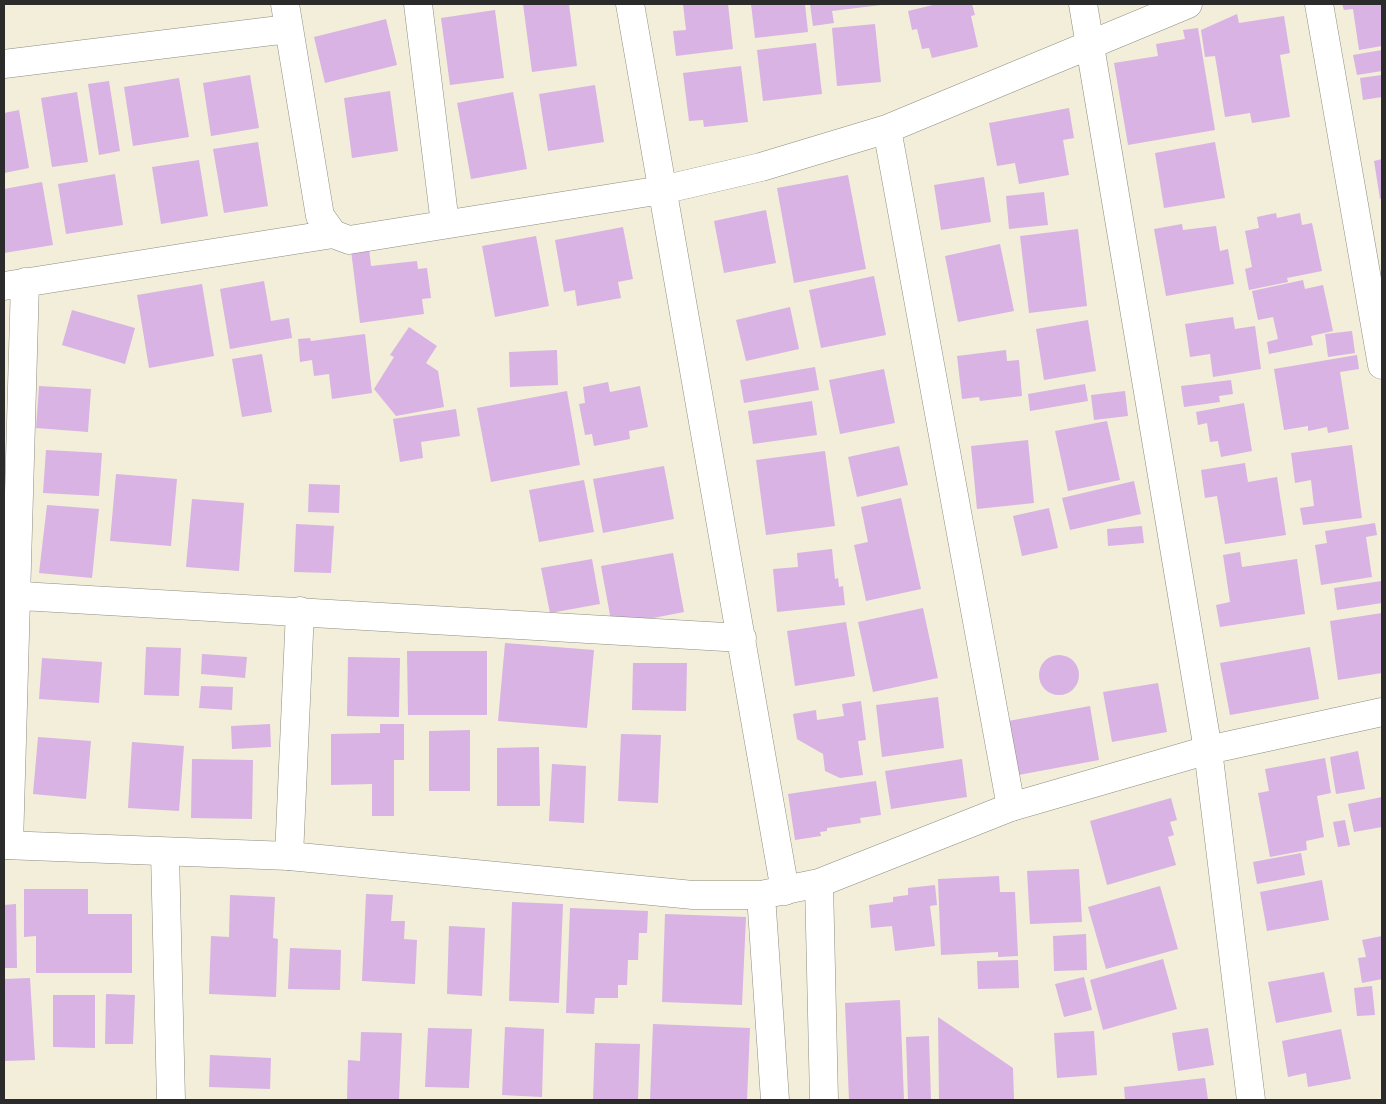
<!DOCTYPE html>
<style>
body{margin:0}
#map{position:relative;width:1386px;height:1104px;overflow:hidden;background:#f2eed9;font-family:Alegreya,serif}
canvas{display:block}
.frame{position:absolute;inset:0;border:5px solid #2b2b2b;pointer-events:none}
</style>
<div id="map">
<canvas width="1386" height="1104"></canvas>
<div class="frame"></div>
</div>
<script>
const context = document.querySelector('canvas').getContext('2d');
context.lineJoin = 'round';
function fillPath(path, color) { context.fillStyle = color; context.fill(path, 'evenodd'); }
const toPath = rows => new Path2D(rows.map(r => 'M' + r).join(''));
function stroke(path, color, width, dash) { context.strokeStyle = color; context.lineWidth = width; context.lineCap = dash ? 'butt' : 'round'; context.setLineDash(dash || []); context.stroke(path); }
const building = toPath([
 [523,4,569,4,577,66,532,72],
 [683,4,728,4,733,49,676,56,673,31,686,30],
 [751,4,805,4,808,32,755,38],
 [810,4,881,4,881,5,832,11,834,23,813,26],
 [937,4,972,4,975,15,971,16,978,47,932,58,929,48,922,49,917,29,912,30,908,11],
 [1342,4,1382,4,1382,46,1359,50,1353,9,1344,10],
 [495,10,504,78,450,85,441,18],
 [1237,14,1239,23,1284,16,1290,53,1280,55,1290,117,1252,123,1250,113,1225,117,1215,56,1205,57,1201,30],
 [386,19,397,65,325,83,314,37],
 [875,24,881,82,837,86,832,28],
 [1198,28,1215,130,1128,145,1114,63,1158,56,1156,44,1185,39,1183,30],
 [816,43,822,94,763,101,757,50],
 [1382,50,1382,71,1357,75,1353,55],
 [741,66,748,122,704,127,703,120,689,121,683,73],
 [250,75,259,128,211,136,203,83],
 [1382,75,1382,97,1363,100,1360,78],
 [179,78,189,137,133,146,124,87],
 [109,81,120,151,99,155,88,84],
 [595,85,604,142,548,151,539,94],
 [390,91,398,151,352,158,344,98],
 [77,92,88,162,52,167,41,98],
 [513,92,527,169,471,179,457,103],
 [1069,108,1074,138,1063,140,1069,175,1019,184,1015,163,997,166,989,123],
 [19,110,29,168,4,173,4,113],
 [258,142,268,206,224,213,213,149],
 [1215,142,1225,198,1164,208,1155,153],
 [1382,159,1382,198,1380,199,1374,161],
 [199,160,208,216,161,224,152,167],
 [115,174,123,225,66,234,58,184],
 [848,175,866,269,794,283,777,188],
 [984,177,991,222,941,230,934,185],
 [42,182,53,245,4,253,4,189],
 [1044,192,1048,225,1009,229,1006,196],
 [766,210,776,263,724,273,714,221],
 [1276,213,1277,218,1300,213,1302,225,1312,223,1322,271,1287,278,1288,282,1249,290,1245,269,1252,267,1245,231,1259,228,1257,217],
 [1182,224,1183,230,1216,226,1220,251,1228,249,1234,284,1166,296,1154,229],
 [623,227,633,279,618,282,621,298,577,306,575,290,564,292,555,240],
 [1078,229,1087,306,1029,313,1020,236],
 [536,236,549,306,495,317,482,246],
 [1000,244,1014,311,958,322,945,256],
 [369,248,371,266,417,261,418,269,427,268,431,298,422,299,424,314,360,323,351,250],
 [874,276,886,335,821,348,809,290],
 [1303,280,1305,289,1323,285,1333,331,1311,336,1313,345,1269,354,1267,342,1278,339,1273,317,1258,320,1252,291],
 [264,281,271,321,289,318,292,338,230,349,220,289],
 [202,284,214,356,149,368,137,295],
 [790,307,799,349,746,361,736,320],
 [72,310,135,328,125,364,62,345],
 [1233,317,1235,329,1255,326,1261,369,1213,377,1210,354,1190,357,1185,324],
 [1088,320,1096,371,1044,380,1036,329],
 [409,327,437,346,426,363,438,371,444,407,396,416,374,389,394,357,390,355],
 [1352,331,1355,353,1328,357,1325,334],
 [365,334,372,393,332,399,329,374,314,376,312,360,300,362,298,339,310,338,311,341],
 [557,350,558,385,510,387,509,352],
 [1006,350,1007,361,1019,360,1022,396,980,401,979,397,962,399,957,356],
 [262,354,272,412,242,417,232,359],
 [1357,355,1359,369,1340,372,1349,429,1328,433,1327,427,1308,431,1308,426,1284,430,1274,369],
 [815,367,819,390,744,403,740,380],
 [884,369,895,423,840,434,829,380],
 [1231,380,1233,394,1219,396,1220,402,1184,407,1181,386],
 [608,382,610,392,640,386,648,427,629,431,630,439,594,446,592,434,585,435,579,404,585,403,583,387],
 [1085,384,1088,401,1030,411,1028,394],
 [39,386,91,389,88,432,36,428],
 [567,391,580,465,491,482,477,408],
 [1125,391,1128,416,1094,420,1091,395],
 [812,401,817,435,753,444,748,411],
 [1244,403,1252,451,1221,457,1218,441,1210,442,1207,423,1198,425,1196,412],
 [456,409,460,436,421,442,423,458,400,462,393,419],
 [1107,421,1120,480,1068,491,1055,431],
 [1028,440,1034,503,977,509,971,446],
 [1352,445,1362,518,1303,525,1300,508,1314,506,1311,480,1295,483,1291,453],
 [899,446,908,485,857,497,848,457],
 [46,450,102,453,99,496,43,493],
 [825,451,835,526,766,535,756,460],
 [1245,463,1248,482,1277,477,1286,535,1225,544,1217,496,1205,498,1201,470],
 [664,466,674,519,603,533,593,479],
 [116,474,177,479,171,546,110,541],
 [584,480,594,532,539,542,529,490],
 [1134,481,1141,514,1070,530,1062,498],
 [309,484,340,485,339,513,308,512],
 [901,498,921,589,866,601,854,545,868,542,861,507],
 [192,499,244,503,239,571,186,567],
 [47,505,99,509,92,578,39,573],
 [1049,508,1058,548,1022,556,1013,516],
 [1375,523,1377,535,1366,537,1372,577,1321,585,1315,545,1327,543,1325,531],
 [296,524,334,526,331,573,294,572],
 [1142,526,1144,543,1108,546,1107,529],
 [832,549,835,579,838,578,839,587,843,586,845,605,777,612,773,569,798,567,797,553],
 [1240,552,1242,567,1297,559,1305,614,1220,627,1216,605,1230,602,1223,555],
 [673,553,684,612,612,626,601,566],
 [592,559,600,604,550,613,541,568],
 [1382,581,1382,603,1337,610,1334,588],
 [923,608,938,678,873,692,858,622],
 [1382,613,1382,673,1338,680,1330,621],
 [846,622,855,676,795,686,787,631],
 [505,643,594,650,587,728,498,721],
 [146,647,181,648,179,696,144,695],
 [1310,647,1319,699,1230,715,1220,663],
 [407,651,487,651,487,715,408,715],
 [202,654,247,657,245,678,201,674],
 '1039 675a20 20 0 1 1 40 0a20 20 0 1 1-40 0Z',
 [348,657,400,658,399,717,347,716],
 [42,658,102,662,99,703,39,699],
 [633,663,687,663,686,711,632,710],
 [1158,683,1167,732,1112,742,1103,692],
 [201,686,233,687,232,710,199,708],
 [938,697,944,748,882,757,876,705],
 [861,701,866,740,858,741,863,775,840,778,825,771,823,754,797,739,793,714,816,710,817,720,844,716,842,704],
 [1090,706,1099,760,1013,776,1003,722],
 [270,724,271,747,232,749,231,726],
 [380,724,404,724,404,760,394,760,394,816,372,816,372,784,331,785,331,734,380,733],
 [470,730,470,791,429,791,429,731],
 [621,734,661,735,658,803,618,801],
 [38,737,91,741,86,799,33,794],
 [132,742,184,746,179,811,128,808],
 [539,747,540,806,497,806,497,748],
 [1358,751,1365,789,1336,794,1330,757],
 [1325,758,1331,793,1317,796,1324,837,1306,841,1307,850,1270,857,1258,793,1269,791,1265,769],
 [192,759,253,760,252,819,191,818],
 [962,759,967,797,891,809,885,771],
 [552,764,586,766,584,823,549,821],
 [876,781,881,815,860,818,861,823,827,828,827,831,820,832,821,836,795,840,788,794],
 [1382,797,1382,827,1354,832,1348,804],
 [1171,798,1177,820,1170,822,1174,835,1168,837,1176,865,1107,885,1090,821],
 [1345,820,1350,845,1338,847,1333,822],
 [1301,853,1305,875,1257,884,1253,862],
 [1079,869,1082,922,1030,924,1027,871],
 [999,876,1000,892,1015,892,1018,956,998,957,998,952,941,955,938,879],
 [1322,880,1329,920,1267,931,1260,892],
 [935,885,937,905,930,906,935,946,895,951,892,926,871,928,869,905,893,902,893,897,908,895,908,888],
 [1160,886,1178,949,1106,969,1088,907],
 [24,889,88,889,88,914,132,914,132,973,36,973,36,936,24,937],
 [366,894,393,895,391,921,405,921,404,939,417,940,415,984,362,981],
 [230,895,275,897,273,938,278,939,276,997,209,994,211,936,229,937],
 [512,902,563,904,559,1003,509,1001],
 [16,904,17,968,4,968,4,905],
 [570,908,648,911,647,933,639,933,638,960,628,960,627,985,618,985,618,998,595,998,594,1014,566,1013],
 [665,914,746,917,742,1005,662,1002],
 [449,926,485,928,482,996,447,994],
 [1086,934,1087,970,1054,971,1053,936],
 [1382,936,1382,979,1362,983,1358,958,1366,957,1362,940],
 [290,948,341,950,340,990,288,989],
 [1163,959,1177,1009,1103,1030,1090,980],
 [1018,960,1019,988,978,989,977,961],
 [1324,972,1332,1012,1276,1023,1268,982],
 [1084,977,1092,1010,1064,1017,1055,984],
 [30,978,35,1060,4,1061,4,979],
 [1372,986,1375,1015,1357,1016,1354,988],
 [106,994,135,995,133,1044,105,1044],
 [53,995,95,995,95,1048,53,1047],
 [900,1000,904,1100,849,1100,845,1003],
 [938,1017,1013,1068,1014,1100,939,1100],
 [653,1024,750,1028,747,1100,650,1100],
 [505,1027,544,1029,542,1097,502,1095],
 [428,1028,472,1029,469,1088,425,1087],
 [1208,1028,1214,1065,1178,1071,1172,1033],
 [1341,1029,1351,1079,1308,1087,1306,1073,1288,1077,1282,1041],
 [1094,1031,1097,1075,1057,1078,1054,1033],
 [361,1032,402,1033,399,1100,347,1100,348,1060,360,1061],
 [929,1036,931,1100,908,1100,906,1037],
 [595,1043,640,1044,638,1100,593,1100],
 [210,1055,271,1058,270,1089,209,1087],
 [1205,1078,1208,1100,1125,1100,1124,1087]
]);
const street = toPath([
 [285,4,320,216,333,234],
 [418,4,445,224],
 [630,4,785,891],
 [1083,4,1208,750,1251,1100],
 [1319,4,1382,365],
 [4,64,288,29],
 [887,129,1011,807],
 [4,286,333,234,349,240,662,190,761,167,887,129,1188,4],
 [4,595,742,638],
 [9,845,25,282],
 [165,853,171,1100],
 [289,856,300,611]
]);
const secondary = toPath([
 [4,845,289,856,693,895,761,895,819,883,1011,807,1208,750,1382,712],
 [819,883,824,1100],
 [761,895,775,1100]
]);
fillPath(building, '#d8b3e3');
stroke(street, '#8e8c82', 29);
stroke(secondary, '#8e8c82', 29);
stroke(street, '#fff', 28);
stroke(secondary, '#fff', 28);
</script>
